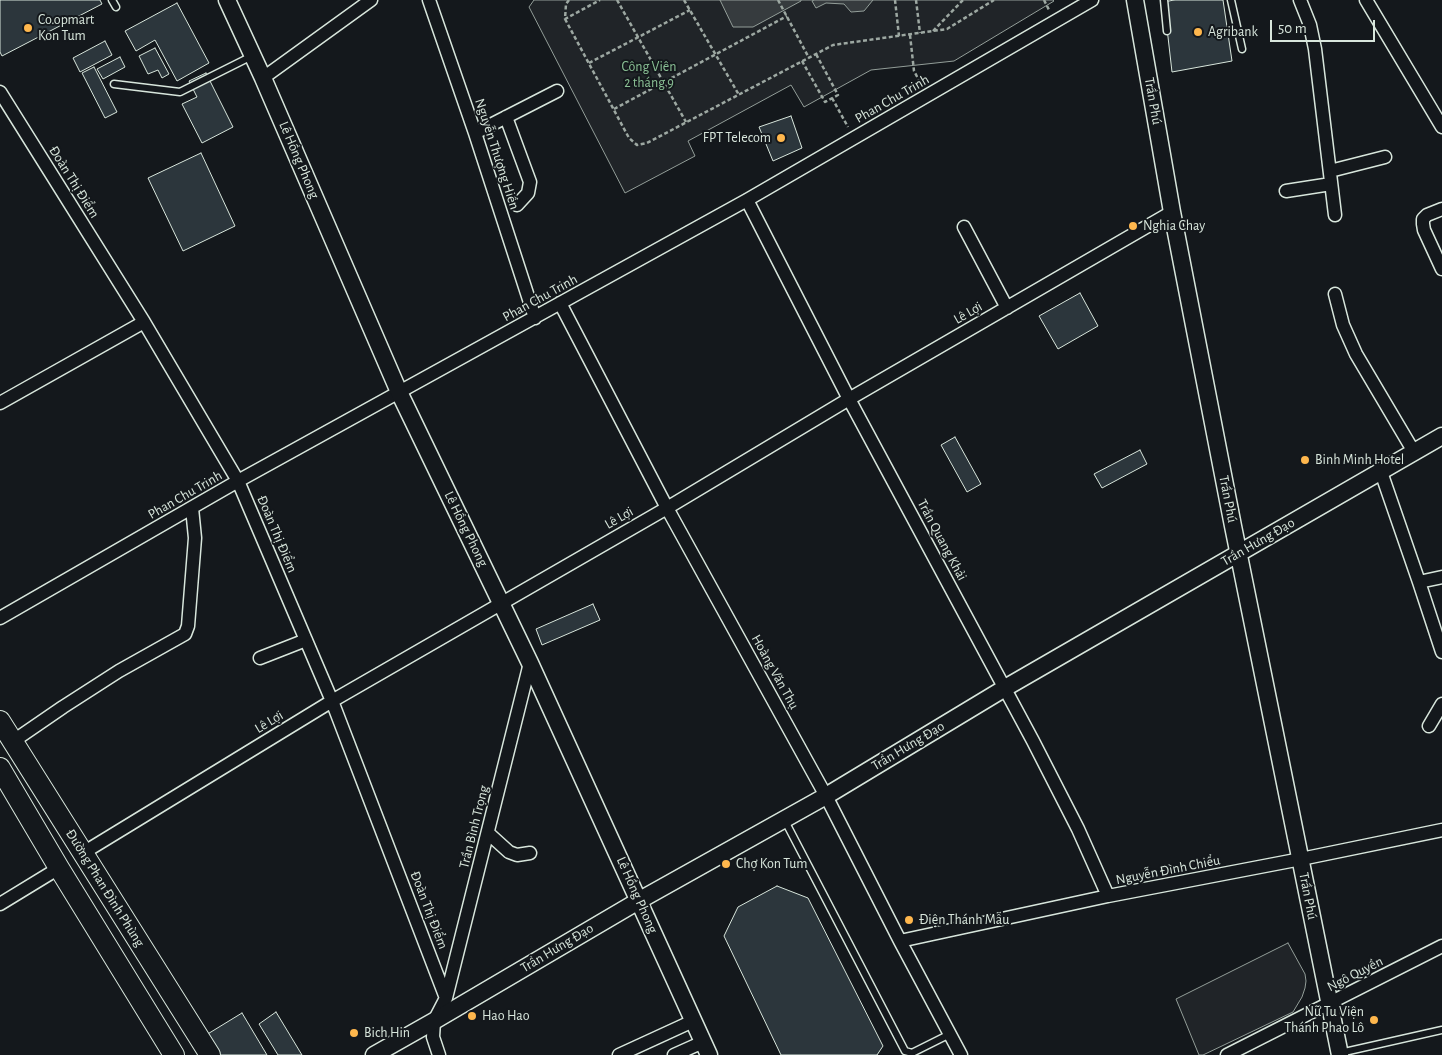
<!DOCTYPE html>
<meta charset="utf-8">
<style>
body{margin:0}
#map{position:relative;width:1442px;height:1055px;overflow:hidden;background:#14181c;font-family:"Alegreya Sans",sans-serif}
canvas{display:block}
.scale{position:absolute;left:1270px;top:20px;width:105px;height:22px;box-sizing:border-box;border:2px solid #d8e6dc;border-top:0;padding-left:6px;font-size:15px;line-height:18px;white-space:nowrap;color:#d8e6dc;-webkit-text-stroke:4px #14181c;paint-order:stroke}
</style>
<div id="map">
<canvas width="1442" height="1055"></canvas>
<div class="scale">50 m</div>
</div>
<script>
const context = document.querySelector('canvas').getContext('2d');
context.lineJoin = 'round';
function fillPath(path, color) { context.fillStyle = color; context.fill(path, 'evenodd'); }
const toPath = rows => new Path2D(rows.map(r => 'M' + r).join(''));
function stroke(path, color, width, dash) { context.strokeStyle = color; context.lineWidth = width; context.lineCap = dash ? 'butt' : 'round'; context.setLineDash(dash || []); context.stroke(path); }
function write(font, color, halo, rows, align = 'center') {
  context.font = font + ' "Alegreya Sans",sans-serif'; context.lineWidth = 4; context.setLineDash([]); context.textBaseline = 'middle'; context.strokeStyle = halo; context.fillStyle = color; for (const [text, x, y, turn = 0] of rows) {
    context.save(); context.translate(x, y); context.rotate((+turn || 0) * Math.PI / 180); context.textAlign = isNaN(turn) ? turn : align; if (halo) context.strokeText(text, 0, 0); context.fillText(text, 0, 0); context.restore();
  }
}
const green = toPath([
 [534,0,1053,0,1054,1,954,61,871,70,804,107,791,85,688,141,695,156,625,193,529,7,534,0],
 [1288,943,1305,974,1306,981,1305,988,1302,997,1293,1012,1203,1055,1199,1055,1176,999,1288,943]
]);
const water = toPath([
 [720,0,801,0,801,1,753,27,733,27,720,0],
 [814,0,873,0,864,11,851,12,844,4,826,3,816,8,812,1,814,0]
]);
const building = toPath([
 [0,0,100,0,102,4,2,56,0,52,0,0],
 [1174,0,1223,0,1232,61,1172,72,1164,2,1174,0],
 [177,3,209,63,177,81,155,40,136,51,125,31,177,3],
 [105,41,112,55,80,72,73,58,105,41],
 [155,48,169,74,162,78,158,70,148,74,139,56,155,48],
 [120,57,125,67,103,79,97,69,120,57],
 [94,67,117,112,105,118,82,73,94,67],
 [206,73,233,127,202,143,182,104,197,97,189,81,206,73],
 [791,116,802,148,773,161,759,127,791,116],
 [201,153,235,226,183,251,148,178,201,153],
 [1080,293,1098,326,1058,349,1039,316,1080,293],
 [955,437,981,484,967,492,941,445,955,437],
 [1140,450,1147,464,1102,488,1094,474,1140,450],
 [593,604,600,620,542,645,536,629,593,604],
 [777,886,808,898,883,1046,877,1055,781,1055,724,936,738,907,777,886],
 [276,1012,302,1055,278,1055,259,1024,276,1012],
 [242,1013,267,1055,218,1055,206,1035,242,1013]
]);
const path = toPath([
 [569,0,566,4,565,19,600,0],
 [617,0,686,122],
 [684,0,739,95],
 [778,0,809,58],
 [895,0,899,36],
 [916,0,920,33],
 [1044,0,1049,10],
 [565,19,629,138,637,145,647,143,833,45,947,29,994,0],
 [933,31,963,0],
 [910,35,914,71,921,84],
 [802,61,825,102,838,95,816,54],
 [589,63,690,10],
 [832,98,848,127],
 [614,109,787,16]
]);
const service = toPath([
 [112,0,116,7],
 [1164,0,1167,31],
 [1231,0,1242,49],
 [114,84,180,92,252,56],
 [784,819,905,1051,912,1053,950,1034],
 [1340,1053,1442,1030]
]);
const minor = toPath([
 [429,0,475,133,535,318],
 [1300,0,1310,25,1315,49,1335,215],
 [1366,0,1442,127],
 [263,78,371,0],
 [0,92,144,322,238,481,332,701,446,998,434,1021,433,1037,439,1055],
 [506,117,530,182,528,193,517,205],
 [475,133,557,91],
 [1330,171,1385,157],
 [1286,191,1331,184],
 [747,200,849,399,1033,741,1078,829,1108,896],
 [1442,209,1427,215,1423,219,1423,224,1424,230,1442,269],
 [964,227,1007,308],
 [1335,294,1343,325,1356,354,1414,452],
 [560,303,667,508,826,796,900,941,961,1055],
 [0,403,144,322],
 [1381,472,1419,582,1442,652],
 [1419,582,1442,577],
 [0,618,238,481,747,200,1092,0],
 [260,658,306,640],
 [1429,726,1442,704],
 [12,742,63,707,119,671,185,634,188,626,195,538,192,508],
 [488,833,509,852,517,855,530,853],
 [83,853,332,701,667,508,849,399,1172,212],
 [0,904,59,868],
 [900,941,1108,896,1301,859,1442,830],
 [446,998,530,663],
 [619,1055,693,1021],
 [674,1055,703,1042],
 [1227,1055,1442,946]
]);
const tertiary = toPath([
 [227,0,263,78,399,392,530,663,709,1055],
 [1135,0,1172,212,1233,526,1340,1055],
 [374,1055,434,1021,640,900,826,796,1005,688,1442,436]
]);
const primary = toPath([
 [0,721,210,1055],
 [0,768,59,868,174,1055]
]);
const markers = [
 [28,28,5,"#ffb74d"],
 [1198,32,5,"#ffb74d"],
 [781,138,5,"#ffb74d"],
 [1133,226,5,"#ffb74d"],
 [1305,460,5,"#ffb74d"],
 [726,864,5,"#ffb74d"],
 [909,920,5,"#ffb74d"],
 [472,1016,5,"#ffb74d"],
 [1374,1020,5,"#ffb74d"],
 [354,1033,5,"#ffb74d"]
];
const poiNames = [
 ["Co.opmart",38,20],
 ["Kon Tum",38,36],
 ["Agribank",1208,32],
 ["FPT Telecom",771,138,"right"],
 ["Nghia Chay",1143,226],
 ["Binh Minh Hotel",1315,460],
 ["Chợ Kon Tum",736,864],
 ["Điện Thánh Mẫu",919,920],
 ["Nữ Tu Viện",1364,1012,"right"],
 ["Thánh Phao Lô",1364,1028,"right"],
 ["Hao Hao",482,1016],
 ["Bich Hin",364,1033]
];
const parkNames = [
 ["Công Viên",649,67],
 ["2 tháng 9",649,83]
];
const streetNames = [
 ["Phan Chu Trinh",892,99,-30],
 ["Trần Phú",1153,101,80],
 ["Nguyễn Thượng Hiền",497,154,72],
 ["Lê Hồng Phong",299,160,67],
 ["Đoàn Thị Điểm",74,182,58],
 ["Phan Chu Trinh",540,298,-29],
 ["Lê Lợi",968,313,-30],
 ["Phan Chu Trinh",185,495,-30],
 ["Trần Phú",1228,499,79],
 ["Lê Lợi",619,518,-30],
 ["Lê Hồng Phong",466,529,64],
 ["Đoàn Thị Điểm",277,534,67],
 ["Trần Quang Khải",942,540,62],
 ["Trần Hưng Đạo",1258,542,-30],
 ["Hoàng Văn Thụ",775,672,61],
 ["Lê Lợi",269,722,-31],
 ["Trần Hưng Đạo",908,746,-31],
 ["Trần Bình Trọng",474,827,-76],
 ["Nguyễn Đình Chiểu",1168,870,-11],
 ["Đường Phan Đình Phùng",105,888,58],
 ["Lê Hồng Phong",637,895,66],
 ["Trần Phú",1308,896,79],
 ["Đoàn Thị Điểm",429,910,69],
 ["Trần Hưng Đạo",557,948,-31],
 ["Ngô Quyền",1355,974,-27]
];
fillPath(green, '#202428');
stroke(green, '#939e99', 1);
fillPath(water, '#363b3e');
stroke(water, '#939e99', 1);
fillPath(building, '#2c363c');
stroke(building, '#d8e6dc', 1);
stroke(service, '#d8e6dc', 9);
stroke(minor, '#d8e6dc', 15);
stroke(tertiary, '#d8e6dc', 19);
stroke(primary, '#d8e6dc', 22);
stroke(path, '#9da8a2', 2.5, [4, 2.5]);
stroke(service, '#14181c', 6);
stroke(minor, '#14181c', 12);
stroke(tertiary, '#14181c', 16);
stroke(primary, '#14181c', 20);
for (const [x, y, r, color] of markers) { const dot = new Path2D(); dot.arc(x, y, r, 0, 2 * Math.PI); context.fillStyle = color; context.fill(dot); stroke(dot, '#14181c', 2); }
write('14px', '#d8e6dc', '#14181c', poiNames, 'left');
write('14px', '#8ac095', '#14181c', parkNames);
write('14px', '#d8e6dc', '#14181c', streetNames);
</script>
